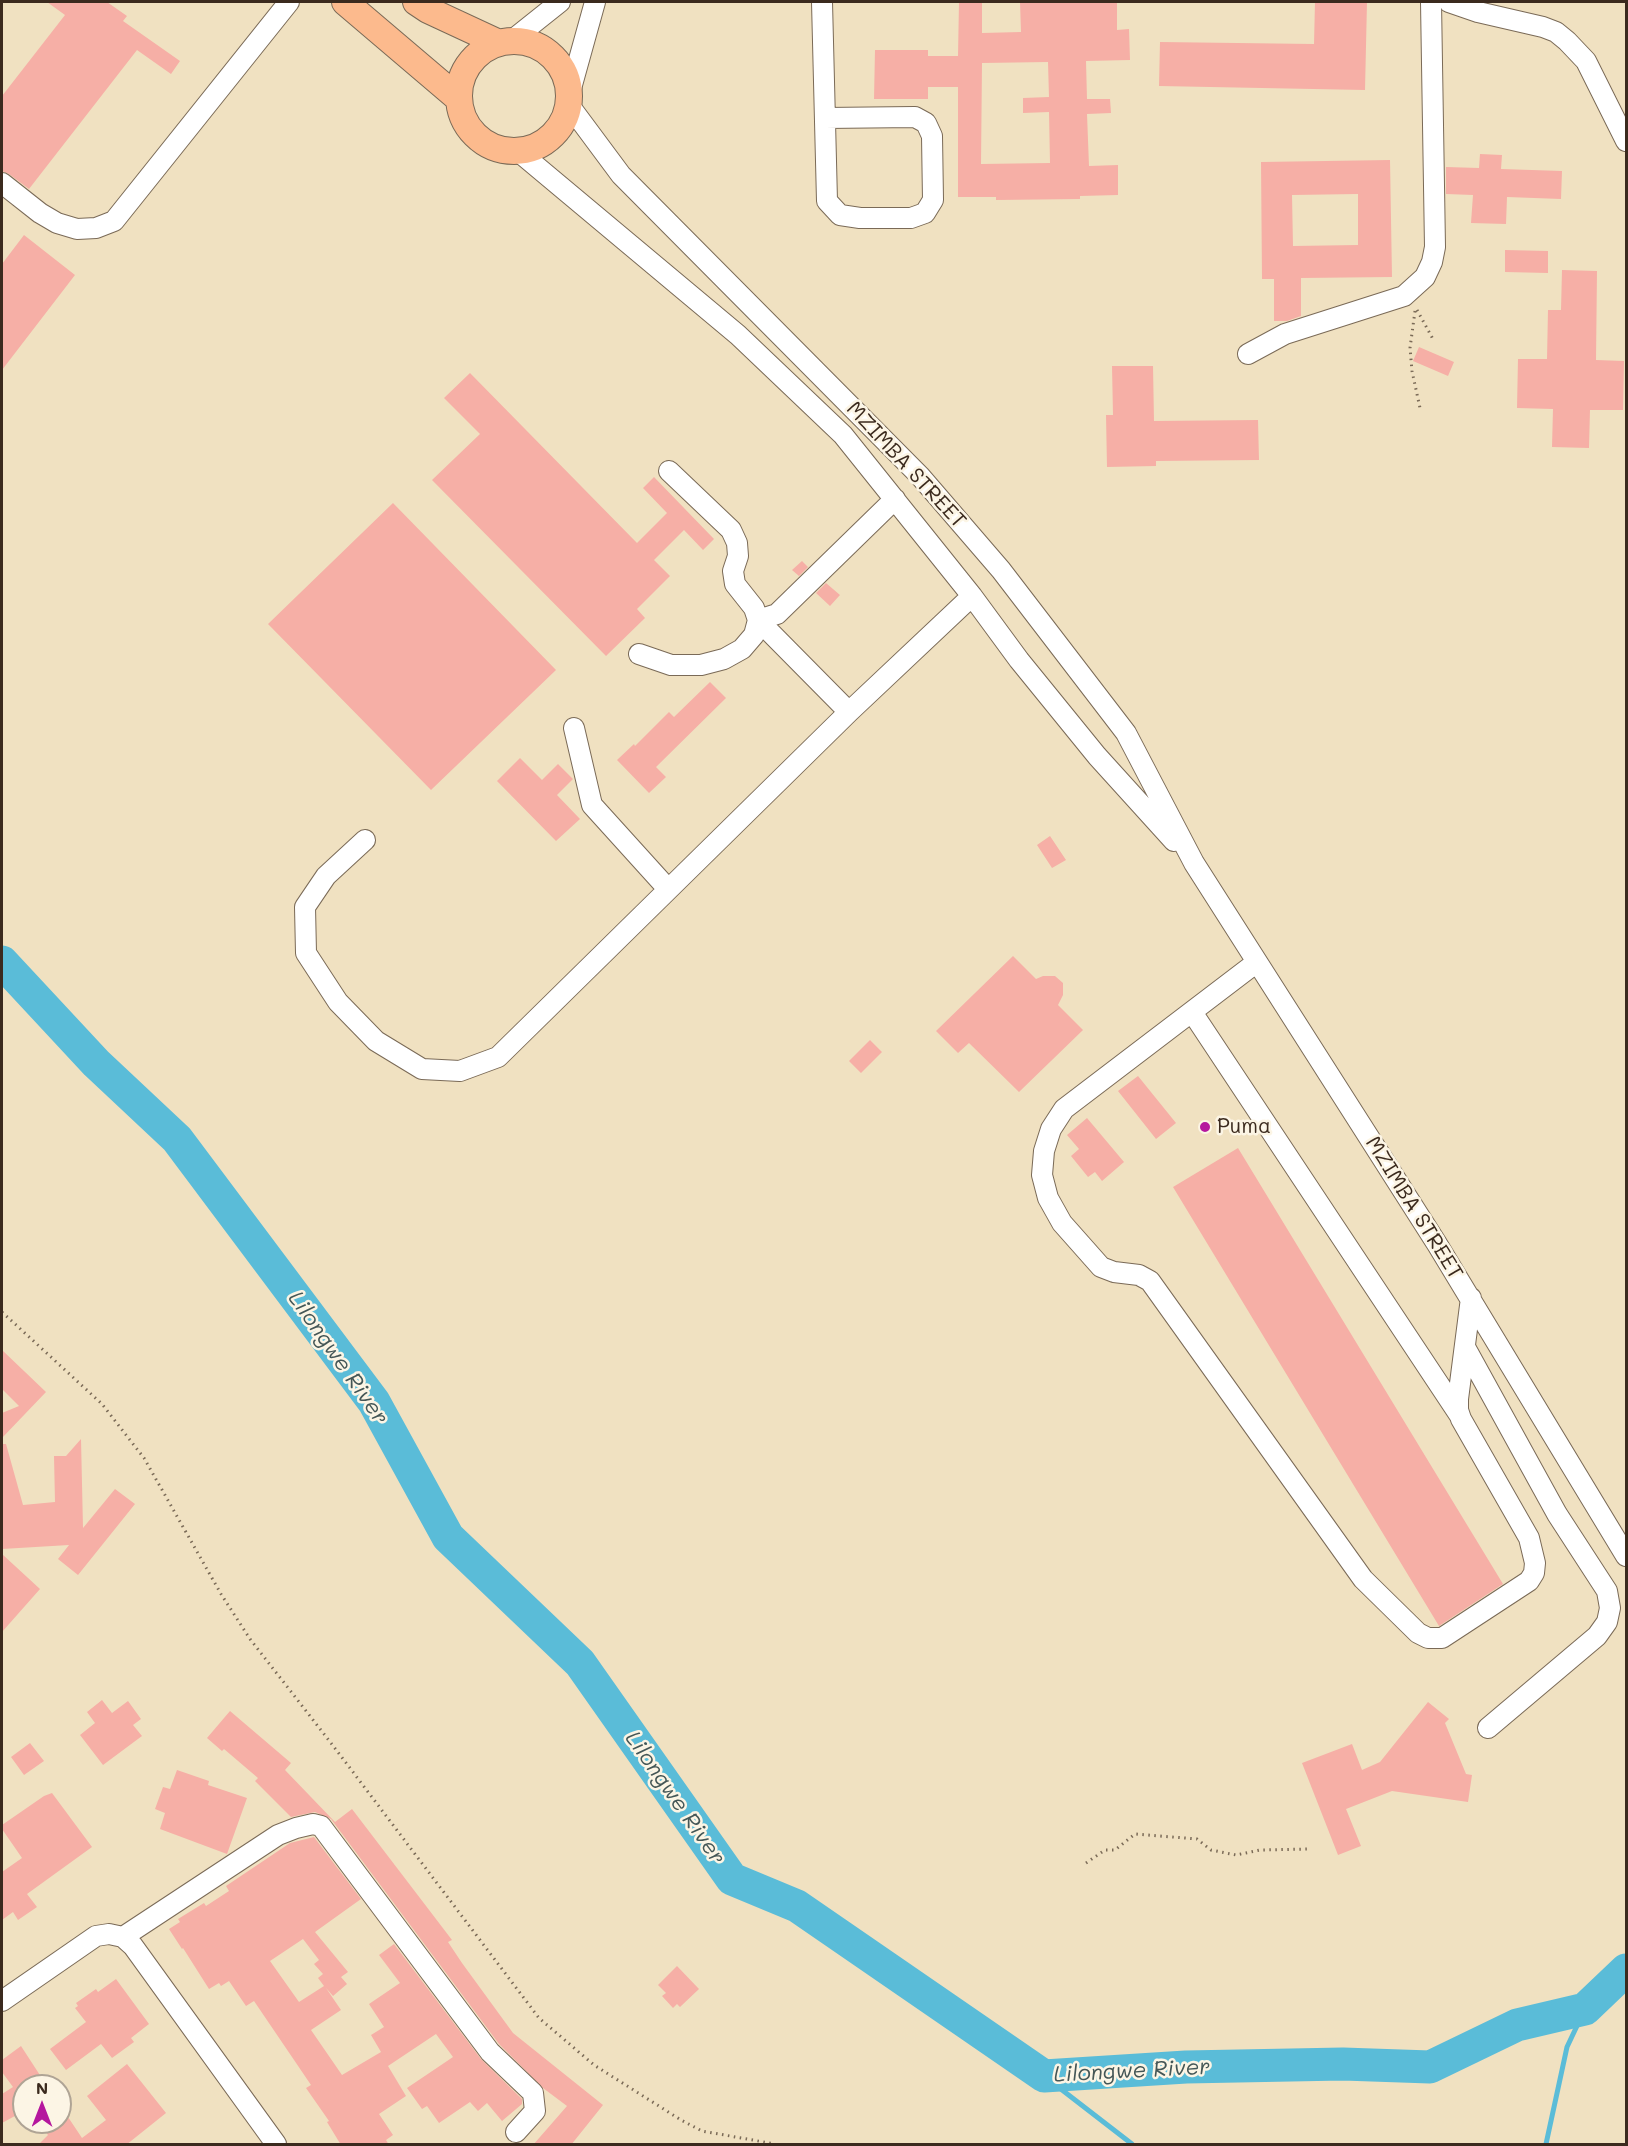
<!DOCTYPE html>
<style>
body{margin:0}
#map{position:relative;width:1628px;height:2146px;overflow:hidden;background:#f0e1c1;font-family:Mali,sans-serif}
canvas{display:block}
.frame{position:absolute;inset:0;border:3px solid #3b2a1e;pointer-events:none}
.north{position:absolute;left:12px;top:2074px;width:60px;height:60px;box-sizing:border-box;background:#fcf5e5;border:2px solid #afa495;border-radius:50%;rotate:0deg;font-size:16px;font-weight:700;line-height:24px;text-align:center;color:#3b2a1e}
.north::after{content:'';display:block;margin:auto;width:21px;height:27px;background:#b5179e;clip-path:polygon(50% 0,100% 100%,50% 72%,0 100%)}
</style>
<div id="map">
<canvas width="1628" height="2146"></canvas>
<div class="frame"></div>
<div class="north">N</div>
</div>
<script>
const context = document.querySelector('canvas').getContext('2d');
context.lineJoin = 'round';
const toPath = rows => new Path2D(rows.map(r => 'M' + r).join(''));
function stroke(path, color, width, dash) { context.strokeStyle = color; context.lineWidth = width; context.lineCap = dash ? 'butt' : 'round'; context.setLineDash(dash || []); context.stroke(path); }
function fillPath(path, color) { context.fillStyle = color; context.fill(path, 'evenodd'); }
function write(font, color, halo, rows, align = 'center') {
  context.font = font + ' Mali,sans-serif'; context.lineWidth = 5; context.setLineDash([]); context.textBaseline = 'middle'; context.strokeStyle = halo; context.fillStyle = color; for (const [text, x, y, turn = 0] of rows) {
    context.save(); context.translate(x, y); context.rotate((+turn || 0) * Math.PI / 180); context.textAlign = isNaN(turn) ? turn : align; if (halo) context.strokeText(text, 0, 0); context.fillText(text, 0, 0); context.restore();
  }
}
const stream = toPath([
 [1044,2076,1132,2144],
 [1546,2144,1567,2047,1585,2009]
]);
const river = toPath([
 [2,962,96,1063,177,1139,374,1402,448,1537,580,1663,732,1879,797,1906,1044,2076,1186,2067,1343,2064,1430,2067,1517,2025,1585,2009,1626,1970]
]);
const building = toPath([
 [47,2,107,2,127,16,123,21,180,61,171,74,137,50,29,189,9,174,2,171,2,96,65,15],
 [959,2,982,2,982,33,1021,32,1020,2,1117,2,1117,30,1129,29,1130,60,1086,61,1087,99,1110,99,1111,113,1087,114,1089,166,1118,165,1118,195,1080,196,1080,199,996,200,996,197,958,197,958,87,928,87,928,99,874,99,875,50,928,50,928,56,958,56],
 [1048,62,1049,97,1023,98,1023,113,1049,112,1050,163,981,164,982,63],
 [1315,2,1367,2,1365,90,1159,86,1160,42,1314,44],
 [1480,154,1502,155,1501,169,1562,171,1561,199,1507,197,1506,224,1471,223,1473,195,1446,194,1446,167,1479,168],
 [1390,160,1392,277,1301,278,1301,316,1287,321,1274,321,1274,279,1262,279,1261,162],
 [1358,194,1358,245,1293,246,1292,195],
 [24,235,75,275,2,370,2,264],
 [1505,250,1548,251,1548,273,1505,272],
 [1562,270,1597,271,1596,360,1624,361,1623,410,1590,410,1589,448,1552,447,1553,409,1517,408,1518,359,1547,359,1548,310,1561,310],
 [1419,347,1454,362,1448,376,1413,361],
 [1112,366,1153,366,1154,421,1258,420,1259,460,1156,461,1156,466,1107,467,1106,415,1113,415],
 [470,373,637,543,667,513,643,488,654,477,714,539,703,550,684,530,654,560,670,576,637,609,645,618,606,656,432,480,480,434,444,398],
 [393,503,556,670,431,790,268,624],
 [802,561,808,567,799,576,792,570],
 [826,583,840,595,830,606,816,593],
 [710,682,726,698,656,767,666,777,649,793,617,760,634,744,635,746,669,712,674,717],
 [520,758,542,780,558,764,573,779,557,795,580,819,556,841,497,781],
 [1050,836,1066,860,1052,868,1037,845],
 [1013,956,1036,979,1043,976,1055,976,1063,983,1063,995,1058,1005,1083,1030,1019,1092,969,1043,958,1053,936,1031],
 [870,1040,882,1052,861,1073,849,1061],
 [1138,1076,1176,1123,1156,1139,1118,1091],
 [1087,1118,1124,1162,1102,1181,1095,1172,1088,1177,1071,1156,1079,1149,1067,1135],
 [1238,1148,1503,1584,1439,1626,1173,1187],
 [2,1350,46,1392,2,1438,2,1413,19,1406,2,1389],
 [81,1439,83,1528,115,1489,135,1504,78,1575,58,1559,69,1545,2,1549,2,1444,6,1444,23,1505,55,1502,54,1456,66,1456],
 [2,1554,40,1589,2,1632],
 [102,1700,112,1713,128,1701,141,1719,133,1725,142,1736,103,1765,80,1735,95,1723,87,1712],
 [1428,1702,1449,1719,1445,1723,1466,1774,1472,1775,1468,1802,1392,1791,1346,1809,1361,1846,1338,1855,1302,1763,1352,1744,1362,1770,1380,1762],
 [230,1711,291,1763,285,1770,335,1822,352,1809,452,1940,448,1942,462,1963,513,2033,603,2105,571,2145,533,2145,567,2106,543,2088,499,2044,331,1819,315,1812,291,1817,255,1781,258,1778,224,1749,222,1751,207,1738],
 [30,1743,44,1761,24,1775,11,1757],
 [177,1770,209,1781,208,1785,247,1798,227,1854,160,1829,165,1813,155,1809,163,1787,170,1789],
 [52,1793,92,1847,27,1894,37,1907,18,1920,13,1912,2,1920,2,1872,22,1858,2,1829,2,1825,44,1796],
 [314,1837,361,1899,315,1932,348,1972,341,1977,347,1984,333,1996,326,1988,341,2010,311,2030,342,2075,381,2052,371,2035,384,2027,369,2004,400,1983,379,1955,394,1944,481,2059,522,2099,522,2104,502,2121,487,2103,478,2111,470,2102,439,2123,427,2106,422,2109,407,2088,453,2057,436,2034,388,2066,406,2096,379,2114,393,2135,386,2140,389,2145,341,2145,327,2122,329,2121,306,2088,311,2085,254,2001,246,2006,229,1981,221,1986,219,1983,209,1989,183,1948,182,1949,169,1929,180,1922,178,1919,204,1903,206,1906,229,1891,226,1886,290,1843],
 [303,1939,319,1960,314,1964,323,1974,318,1978,324,1986,299,2002,270,1961],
 [677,1966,699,1989,680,2007,677,2004,673,2008,662,1996,666,1993,658,1985],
 [116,1979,149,2024,131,2038,134,2042,112,2058,101,2044,66,2070,50,2049,86,2022,75,2008,78,2006,76,2003,96,1989,98,1992],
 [21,2046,47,2086,24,2086,24,2111,2,2123,2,2094,13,2087,2,2072,2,2060],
 [127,2064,166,2113,126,2145,38,2145,48,2135,38,2122,60,2122,60,2105,82,2138,106,2120,87,2096]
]);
const path = toPath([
 [1417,310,1434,341],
 [1415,311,1410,348,1412,371,1420,408],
 [2,1312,102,1404,144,1458,221,1594,250,1639,331,1743,539,2018,594,2065,681,2120,702,2131,775,2144],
 [1086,1863,1105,1850,1115,1850,1135,1834,1197,1839,1211,1850,1236,1855,1260,1850,1311,1849]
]);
const minor = toPath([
 [822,2,827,201,840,215,860,218,911,218,925,213,933,200,932,136,926,123,915,117,825,118],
 [1449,2,1478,12,1543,27,1556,32,1567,41,1586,61,1626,141],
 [511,41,560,2],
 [570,92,595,2],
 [569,105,621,175,920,476,1001,570,1126,733,1194,863,1437,1244,1626,1556],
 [518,151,738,335,843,435,972,596,1019,660,1097,756,1174,841],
 [2,183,40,213,57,223,77,229,96,228,114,221,289,2],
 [1248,354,1285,334,1404,296,1425,277,1432,262,1435,247,1431,2],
 [669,471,731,530,737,543,738,556,733,571,735,584,754,608,758,620,849,712],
 [639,654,671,665,701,665,724,659,742,649,754,635,758,620,777,614,895,499],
 [574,728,592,805,668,889],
 [365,840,326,876,305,907,306,953,338,1002,376,1041,422,1069,460,1071,498,1057,849,712,972,596],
 [1257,962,1064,1109,1051,1129,1044,1151,1042,1175,1048,1198,1062,1223,1101,1267,1114,1272,1139,1275,1150,1281,1363,1579,1418,1633,1428,1638,1442,1638,1529,1581,1534,1573,1535,1563,1529,1538,1461,1419,1458,1410,1458,1399,1471,1298],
 [1192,1012,1460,1416],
 [1465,1347,1557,1514,1607,1591,1610,1608,1607,1622,1597,1636,1488,1728],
 [123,1937,278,1835,296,1828,313,1824,321,1826,490,2052,533,2093,535,2111,516,2132],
 [2,2001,96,1936,109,1934,123,1937,133,1946,276,2144]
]);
const major = toPath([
 [345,2,459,99],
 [416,2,428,10,499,43],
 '459 96a55 55 0 1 1 110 0a55 55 0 1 1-110 0Z'
]);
const markers = [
 [1205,1127,6,"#b5179e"]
];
const streetNames = [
 ["MZIMBA STREET",906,465,47],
 ["MZIMBA STREET",1414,1208,58]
];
const poiNames = [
 ["Puma",1217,1127]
];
const waterNames = [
 ["Lilongwe River",338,1358,55],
 ["Lilongwe River",675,1798,55],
 ["Lilongwe River",1132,2071,-3]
];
stroke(stream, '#5abcd8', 5);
stroke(river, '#5abcd8', 33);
fillPath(building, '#f6afa6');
stroke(minor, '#7a6a57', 22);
stroke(major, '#7a6a57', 28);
stroke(path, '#7a6a57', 3, [1.5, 4.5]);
stroke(minor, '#fff', 20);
stroke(major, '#fcba8d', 26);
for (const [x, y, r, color] of markers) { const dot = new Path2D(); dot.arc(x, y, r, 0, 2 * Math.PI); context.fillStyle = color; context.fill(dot); stroke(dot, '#fcf5e5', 2); }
write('21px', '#3b2a1e', '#fcf5e5', streetNames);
write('21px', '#3b2a1e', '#fcf5e5', poiNames, 'left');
write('italic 22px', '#445656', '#fcf5e5', waterNames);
</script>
